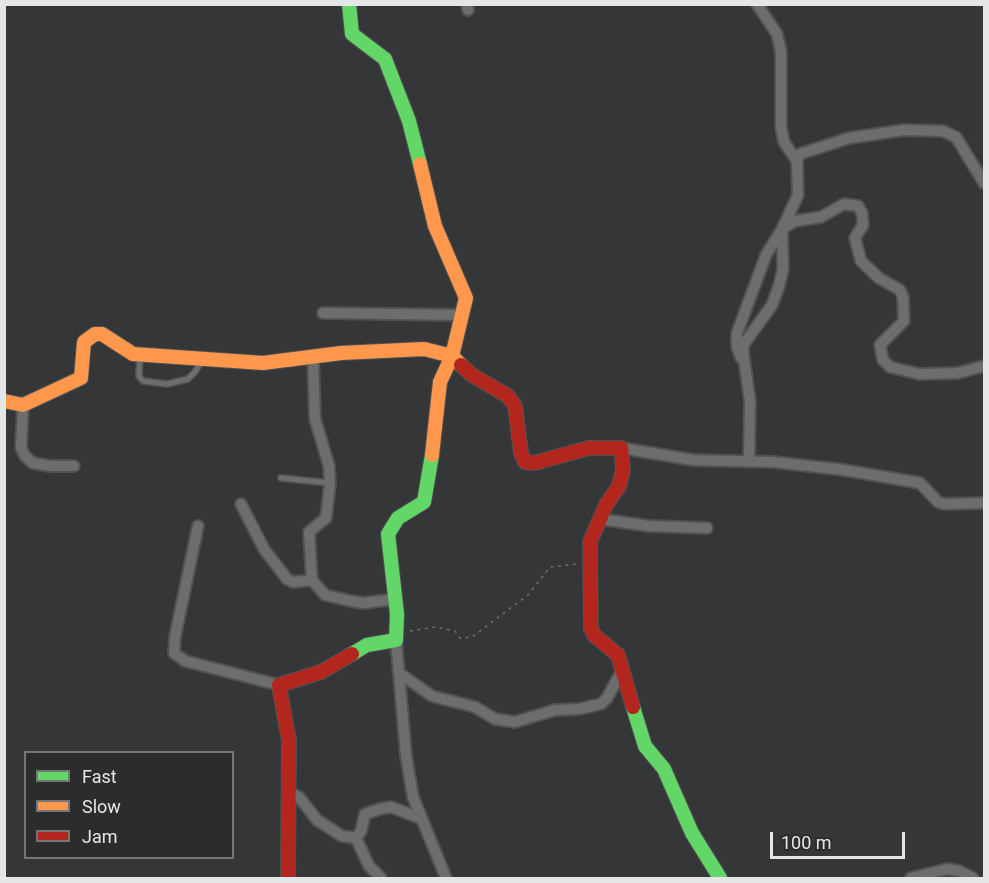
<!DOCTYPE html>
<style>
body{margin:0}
#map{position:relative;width:989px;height:883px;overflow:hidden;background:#353637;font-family:Roboto,sans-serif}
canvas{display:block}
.frame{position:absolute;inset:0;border:6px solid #e5e6e7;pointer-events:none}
.legend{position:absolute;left:24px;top:751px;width:210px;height:108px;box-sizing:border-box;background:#2a2c2e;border:2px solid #757678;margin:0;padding:8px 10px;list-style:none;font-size:18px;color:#e5e6e7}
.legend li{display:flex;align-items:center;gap:12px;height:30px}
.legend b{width:30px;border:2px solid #757678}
.scale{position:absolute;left:770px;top:832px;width:135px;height:27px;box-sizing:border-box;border:3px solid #e5e6e7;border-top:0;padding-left:8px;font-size:18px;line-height:21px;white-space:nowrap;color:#e5e6e7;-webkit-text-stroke:4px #2a2c2e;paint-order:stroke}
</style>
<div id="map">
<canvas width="989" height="883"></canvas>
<div class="frame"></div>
<ul class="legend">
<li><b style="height:8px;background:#63d668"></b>Fast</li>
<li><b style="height:8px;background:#ff974d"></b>Slow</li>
<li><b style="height:8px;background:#b3261e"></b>Jam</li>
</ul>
<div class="scale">100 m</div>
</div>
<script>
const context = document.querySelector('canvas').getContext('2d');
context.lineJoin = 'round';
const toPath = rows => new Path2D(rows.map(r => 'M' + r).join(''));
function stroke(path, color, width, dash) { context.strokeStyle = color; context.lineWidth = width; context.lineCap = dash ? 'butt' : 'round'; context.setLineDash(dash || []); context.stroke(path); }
const path = toPath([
 [410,631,436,627,455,631,460,638,472,637,528,595,550,567,578,564]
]);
const lane = toPath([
 [140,355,139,376,143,381,167,384,188,379,195,372,202,360],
 [281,478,330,483]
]);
const street = toPath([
 [467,4,468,10],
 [757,4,777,34,781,52,781,127,784,142,797,161],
 [323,313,463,315],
 [741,358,737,347,737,333,766,255,782,229,795,221,821,217,844,204,858,206,862,213,863,225,855,238,861,261,879,278,900,290,903,297,904,321,880,345,883,360,890,367,919,374,958,373,984,366],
 [23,405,21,448,25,456,33,463,50,466,74,466],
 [621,448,693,460,774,462,844,470,920,483,938,502,944,504,984,503],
 [749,462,750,401,743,352,744,344,772,305,779,286,783,269,782,229,798,195,797,161,800,154,849,138,904,130,943,131,956,137,984,183],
 [241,504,264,549,287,579,293,582,312,580,325,595,351,601,364,603,396,599],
 [599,519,649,526,707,528],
 [198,526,175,637,174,653,185,661,279,685],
 [312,580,309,532,326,518,330,483,329,466,315,419,313,356],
 [396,640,406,755,413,797,446,878],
 [399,673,432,696,475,707,495,719,515,722,555,710,579,709,601,704,607,698,623,669],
 [288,792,299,797,317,820,342,836,356,838,361,831,365,814,380,809,391,807,420,818],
 [356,838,369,866,381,878],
 [911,878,947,869,959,871,973,878]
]);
const fast = toPath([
 [349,4,352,34,385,59,409,121,420,164],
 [352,654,367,645,396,640,397,614,388,534,398,518,424,502,432,455],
 [633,707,645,746,664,769,692,833,720,878]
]);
const slow = toPath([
 [420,164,435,226,466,298,452,356,440,382,432,455],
 [4,401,23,405,81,378,84,342,95,334,102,334,133,354,263,363,341,353,424,349,452,356,461,365]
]);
const jam = toPath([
 [461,365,472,375,508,396,515,406,521,453,525,462,534,463,589,448,621,448,623,470,619,486,606,505,590,542,591,628,594,635,618,655,633,707],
 [288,878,289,741,279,685,321,672,352,654]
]);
stroke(lane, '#515253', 8);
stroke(street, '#515253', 14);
stroke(fast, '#515253', 16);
stroke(slow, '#515253', 16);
stroke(jam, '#515253', 16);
stroke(path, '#6f7070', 1.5, [3, 4.5]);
stroke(lane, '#6c6d6d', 5);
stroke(street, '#6c6d6d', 10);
stroke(fast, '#63d668', 14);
stroke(slow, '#ff974d', 14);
stroke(jam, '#b3261e', 14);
</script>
